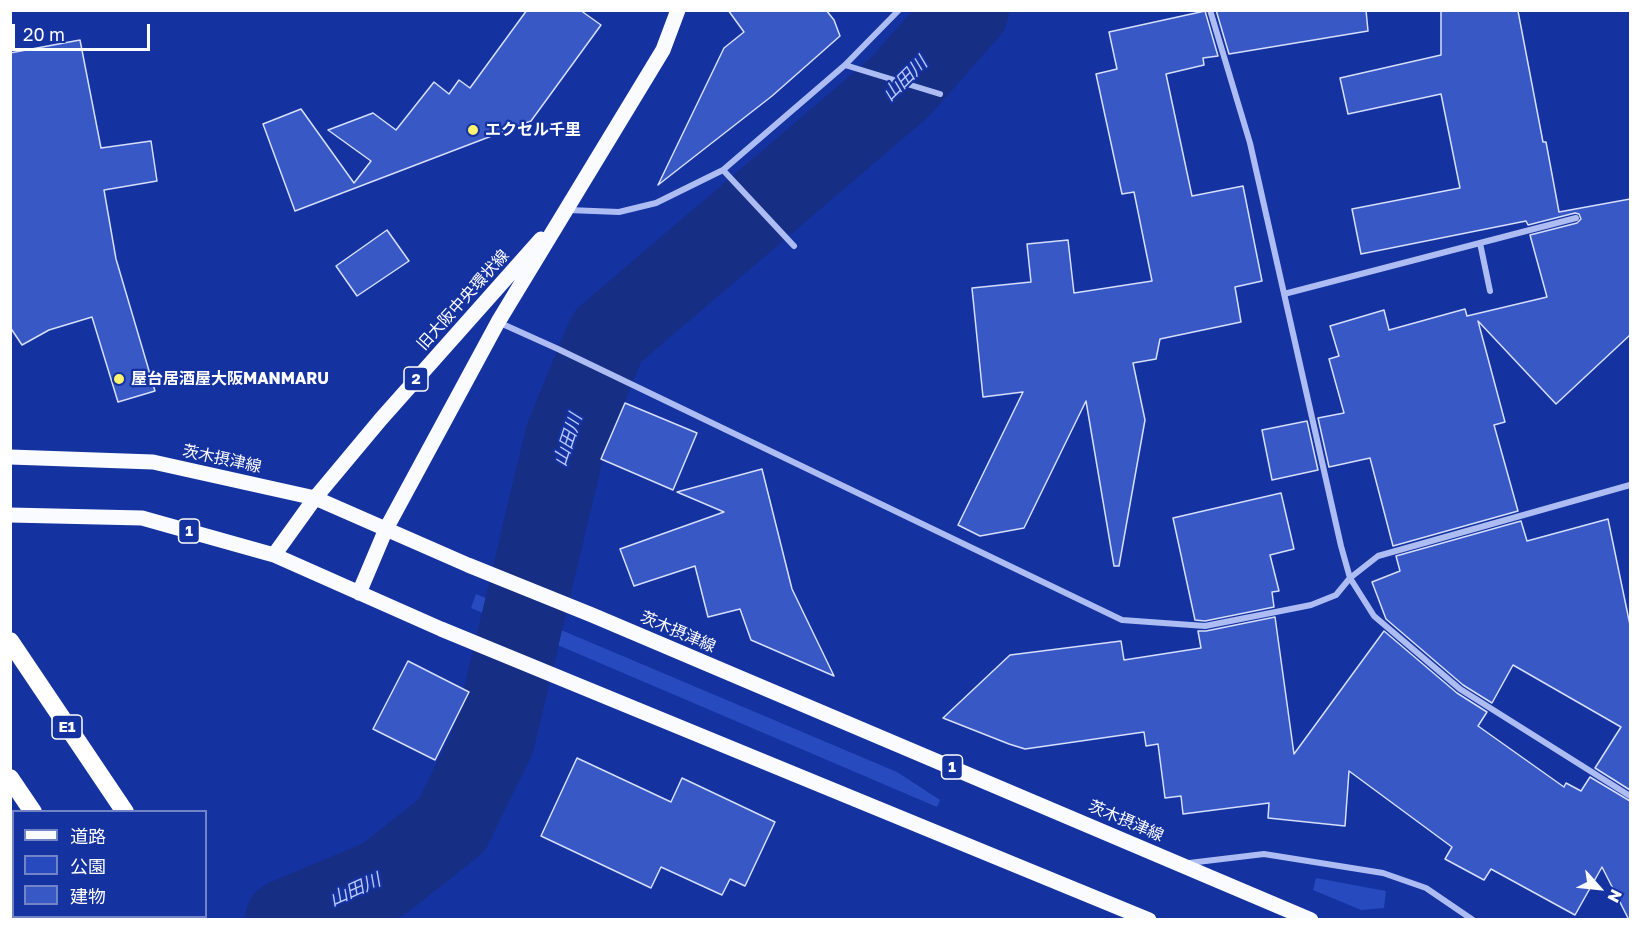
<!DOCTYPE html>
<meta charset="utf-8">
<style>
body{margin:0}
#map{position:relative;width:1641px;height:930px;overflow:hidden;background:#1432a0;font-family:"Golos Text","Noto Sans JP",sans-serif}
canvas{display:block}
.frame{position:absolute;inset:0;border:12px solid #fff;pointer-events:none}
.legend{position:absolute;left:12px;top:810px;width:195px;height:108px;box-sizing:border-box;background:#1432a0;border:2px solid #7284c6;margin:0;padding:8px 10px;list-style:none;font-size:18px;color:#fff}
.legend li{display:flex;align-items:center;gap:12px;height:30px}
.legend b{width:30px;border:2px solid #7284c6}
.north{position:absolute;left:1569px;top:858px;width:60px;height:60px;-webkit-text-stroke:4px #1432a0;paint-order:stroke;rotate:117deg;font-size:16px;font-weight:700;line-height:24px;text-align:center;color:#fff}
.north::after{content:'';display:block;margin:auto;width:21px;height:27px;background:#fff;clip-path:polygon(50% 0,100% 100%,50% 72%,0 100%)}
.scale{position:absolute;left:12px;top:24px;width:138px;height:27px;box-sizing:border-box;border:3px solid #fff;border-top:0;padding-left:8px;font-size:18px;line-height:21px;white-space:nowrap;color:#fff;-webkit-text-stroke:4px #1432a0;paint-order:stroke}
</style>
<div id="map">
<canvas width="1641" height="930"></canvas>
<div class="frame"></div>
<ul class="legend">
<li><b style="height:8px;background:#fafbff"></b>道路</li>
<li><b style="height:16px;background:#274abe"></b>公園</li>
<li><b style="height:16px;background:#3858c5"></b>建物</li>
</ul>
<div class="north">N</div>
<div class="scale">20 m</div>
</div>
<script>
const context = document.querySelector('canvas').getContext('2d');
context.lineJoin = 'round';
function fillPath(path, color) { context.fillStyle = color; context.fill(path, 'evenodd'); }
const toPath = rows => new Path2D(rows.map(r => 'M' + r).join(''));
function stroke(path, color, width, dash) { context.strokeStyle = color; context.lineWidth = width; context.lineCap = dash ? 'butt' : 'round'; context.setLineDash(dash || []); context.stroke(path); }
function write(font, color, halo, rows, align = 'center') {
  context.font = font + ' "Golos Text","Noto Sans JP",sans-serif'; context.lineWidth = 4.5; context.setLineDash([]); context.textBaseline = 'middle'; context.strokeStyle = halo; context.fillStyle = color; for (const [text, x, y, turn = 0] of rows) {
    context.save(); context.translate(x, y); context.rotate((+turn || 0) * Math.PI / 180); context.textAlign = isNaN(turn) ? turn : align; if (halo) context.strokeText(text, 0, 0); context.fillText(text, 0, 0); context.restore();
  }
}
const green = toPath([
 [476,594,897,772,940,800,937,807,471,608],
 [1316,878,1386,891,1384,908,1361,910,1313,890]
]);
const river = toPath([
 [286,920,384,879,452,825,494,739,566,437,607,337,899,88,968,10]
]);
const building = toPath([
 [527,10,580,10,601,25,531,121,295,211,263,124,301,109,354,183,371,161,328,130,373,113,396,130,434,82,449,94,459,80,470,88,527,10],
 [728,10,826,10,834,20,840,36,772,96,658,185,724,48,744,32,728,10],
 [1216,10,1366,10,1368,31,1229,54,1216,10],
 [1205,11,1218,56,1203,58,1204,65,1166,74,1192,196,1243,186,1262,281,1235,287,1241,322,1160,339,1156,359,1133,363,1145,420,1119,566,1114,566,1086,401,1024,528,980,536,958,525,1023,392,983,397,972,288,1031,282,1027,244,1068,240,1074,293,1152,281,1134,192,1122,194,1096,74,1117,69,1109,32,1205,11],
 [1441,11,1518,11,1543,142,1546,142,1559,212,1630,199,1630,335,1556,404,1478,321,1505,422,1494,425,1518,511,1393,546,1370,458,1329,467,1318,418,1344,413,1329,359,1339,356,1330,326,1384,310,1389,330,1465,309,1467,316,1547,297,1530,235,1577,223,1581,219,1579,214,1575,213,1528,225,1526,221,1361,254,1352,209,1460,188,1441,94,1348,114,1340,78,1441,55,1441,11],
 [80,40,101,148,151,141,157,181,104,190,116,259,155,391,118,402,92,317,49,330,22,345,10,327,10,53,80,40],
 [387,230,409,261,357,296,336,266,387,230],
 [625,403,697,433,673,490,601,459,625,403],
 [1307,421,1318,470,1272,480,1262,430,1307,421],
 [762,469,792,589,834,676,751,640,740,609,708,617,695,566,634,586,620,549,724,512,677,492,762,469],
 [1281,493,1294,549,1270,555,1279,591,1272,592,1274,607,1205,621,1195,620,1173,518,1281,493],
 [1608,519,1630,625,1630,790,1595,768,1621,727,1513,665,1492,703,1463,685,1386,619,1372,582,1400,571,1396,556,1521,521,1527,541,1608,519],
 [1275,617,1294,754,1384,631,1457,693,1487,712,1478,726,1564,787,1566,783,1581,791,1590,777,1630,801,1630,920,1629,920,1602,867,1575,915,1491,869,1484,880,1445,859,1452,847,1349,771,1345,826,1268,818,1269,803,1183,814,1181,796,1165,798,1158,744,1146,746,1144,732,1025,749,1009,744,943,718,1010,655,1121,641,1124,660,1201,648,1198,631,1206,631,1275,617],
 [408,661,469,692,435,760,373,729,408,661],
 [577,758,671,802,682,778,775,822,745,886,730,879,722,895,661,867,651,888,541,836,577,758]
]);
const minor = toPath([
 [1210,10,1250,143,1341,546,1350,578,1374,616,1460,689,1630,796],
 [845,65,940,94],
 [723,170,794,246],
 [568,210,619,212,656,203,723,170,845,65,899,10],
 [1480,243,1490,291],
 [1284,294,1576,218],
 [498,322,558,349,1122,620,1205,626,1311,605,1336,595,1350,578,1378,556,1630,485],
 [1189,863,1264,854,1383,873,1426,888,1473,920]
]);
const primary = toPath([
 [10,457,153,462,315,498,468,565,592,615,1311,920],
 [10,515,142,518,274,555,441,629,1149,920],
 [274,555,315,498,381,419,541,239],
 [359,593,386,529,498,322,663,50,678,10]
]);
const motorway = toPath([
 [10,641,125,812],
 [10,778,33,812],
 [103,916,105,920],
 [196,916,198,920]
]);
const markers = [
 [473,130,6,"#fff570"],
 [119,379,6,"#fff570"]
];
const shields = [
 [416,379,24],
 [189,531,21],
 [67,727,30],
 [952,767,21]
];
const shieldNames = [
 ["2",416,379],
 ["1",189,531],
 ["E1",67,727],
 ["1",952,767]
];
const poiNames = [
 ["エクセル千里",485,130],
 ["屋台居酒屋大阪MANMARU",131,379]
];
const streetNames = [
 ["旧大阪中央環状線",463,300,-48],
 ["茨木摂津線",222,459,12],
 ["茨木摂津線",678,632,23],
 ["茨木摂津線",1126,821,23]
];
const waterNames = [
 ["山田川",905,79,-45],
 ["山田川",568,440,-72],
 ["山田川",355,890,-24]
];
fillPath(green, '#274abe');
stroke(river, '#162e84', 82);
fillPath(building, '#3858c5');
stroke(building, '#d6dffd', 1.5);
stroke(minor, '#adbdf4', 6);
stroke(primary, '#fafbff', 15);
stroke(motorway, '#fff', 18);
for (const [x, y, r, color] of markers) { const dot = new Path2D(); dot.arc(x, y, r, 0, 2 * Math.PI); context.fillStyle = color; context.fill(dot); stroke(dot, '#1432a0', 2); }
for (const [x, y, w] of shields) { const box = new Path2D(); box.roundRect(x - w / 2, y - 12, w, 24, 4.5); context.fillStyle = '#1432a0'; context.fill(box); stroke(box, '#fff', 1.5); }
write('bold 15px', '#fff', null, shieldNames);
write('bold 16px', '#fff', '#1432a0', poiNames, 'left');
write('16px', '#fff', '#1432a0', streetNames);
write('italic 18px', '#bac9fa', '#1432a0', waterNames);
</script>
